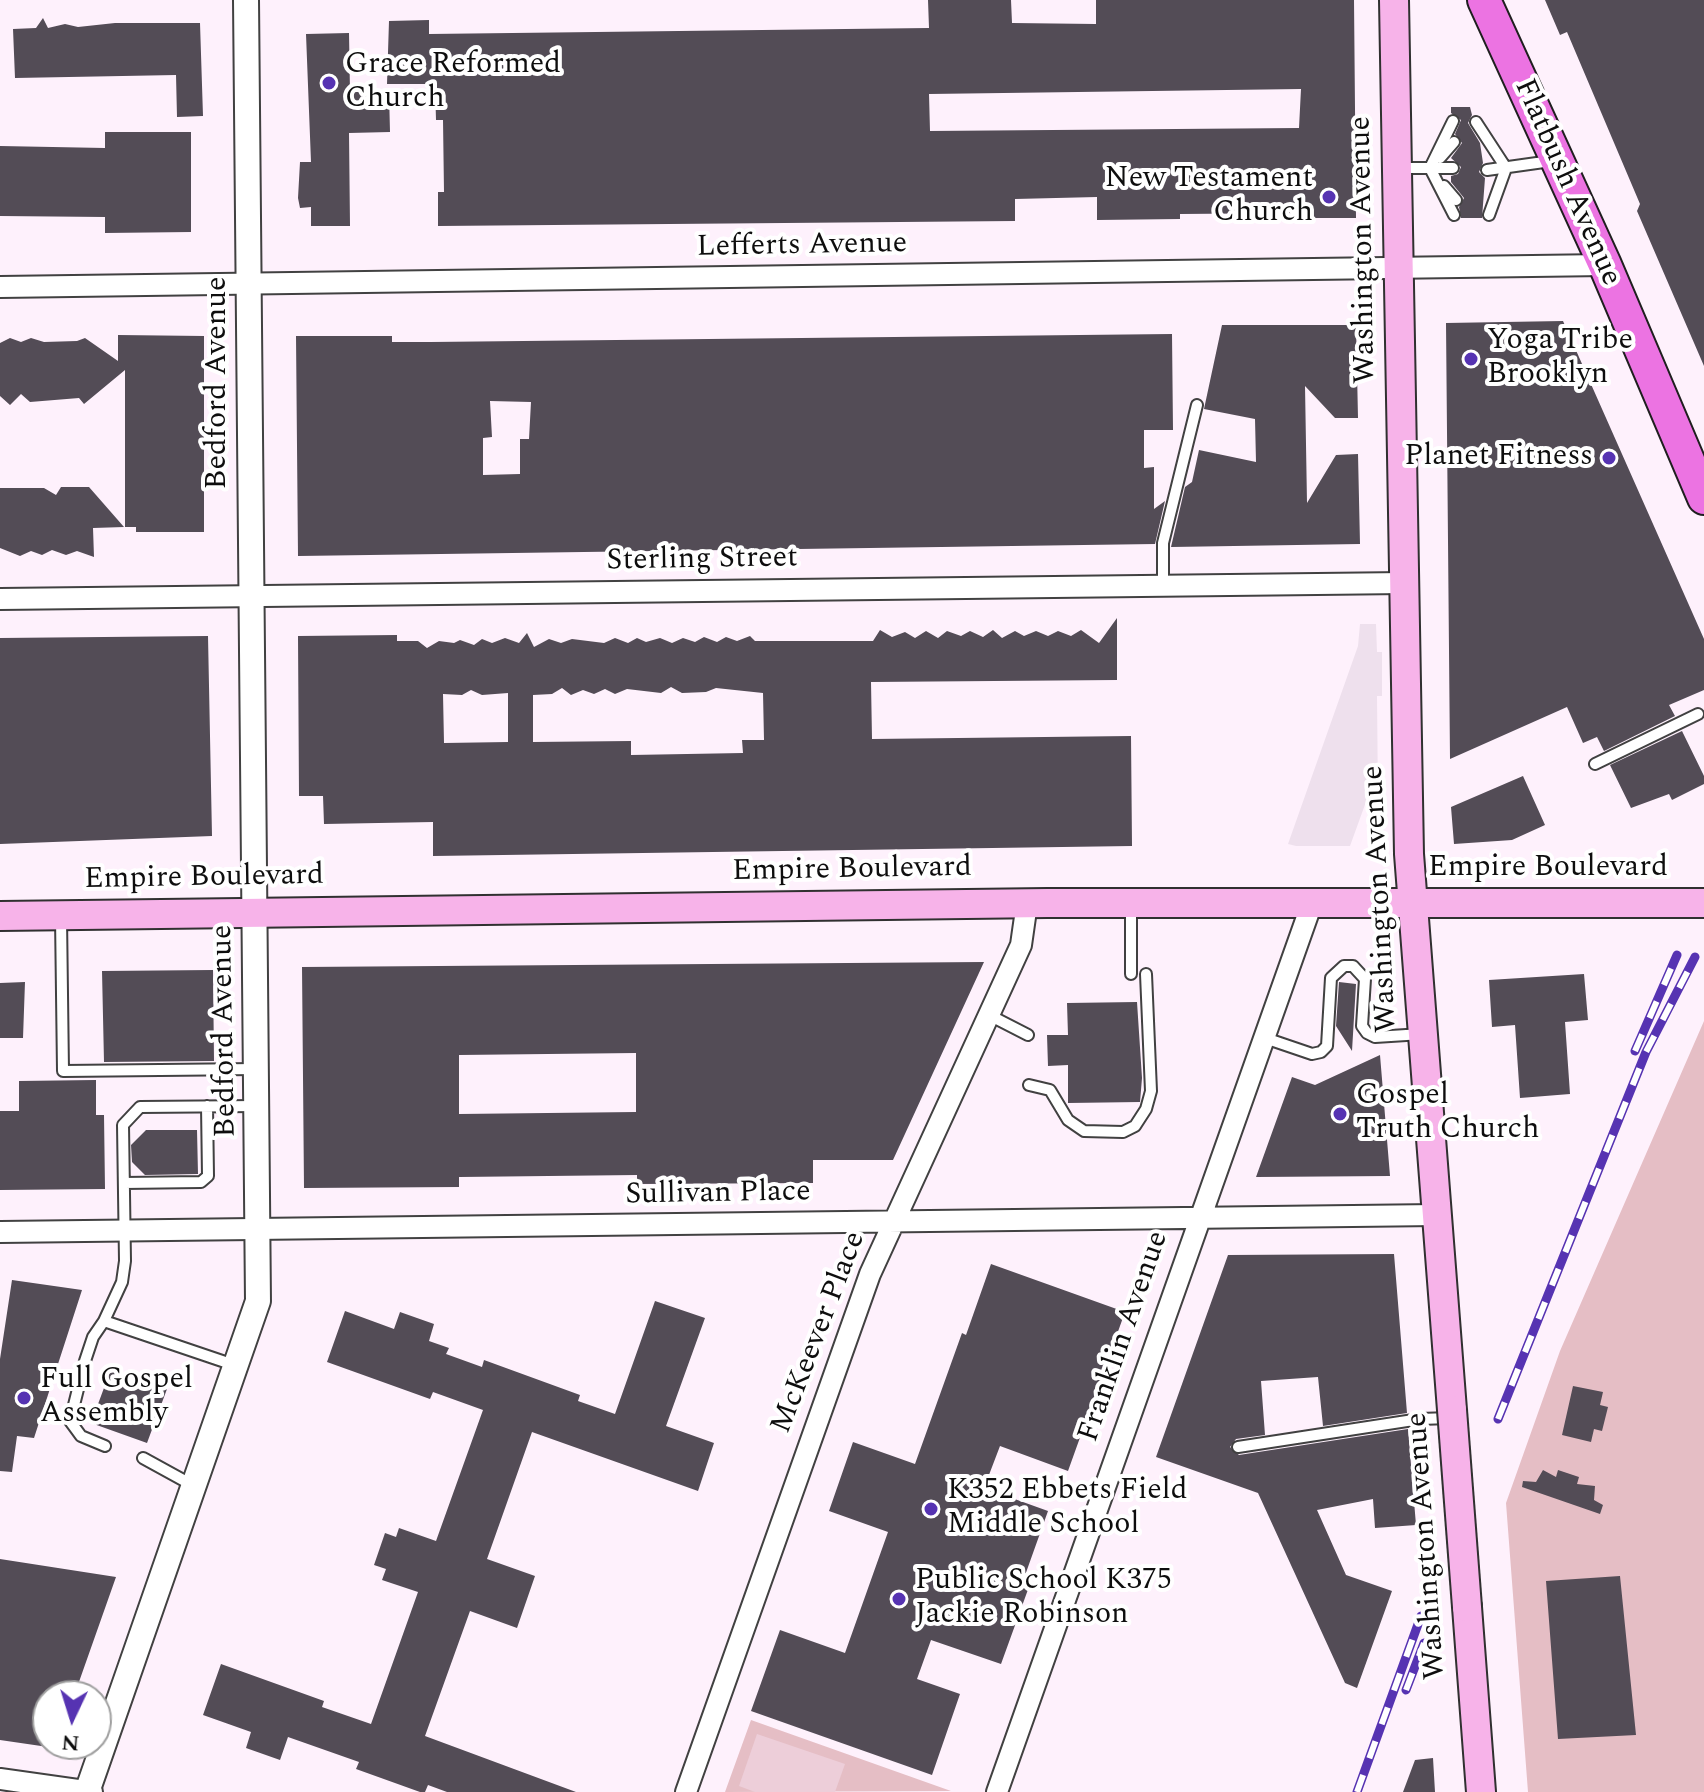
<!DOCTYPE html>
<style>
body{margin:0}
#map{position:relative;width:1704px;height:1792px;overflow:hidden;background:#fef1fc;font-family:Spectral,serif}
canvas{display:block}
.north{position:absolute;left:32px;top:1680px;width:80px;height:80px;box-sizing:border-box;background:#fff;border:2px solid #9f9f9f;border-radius:50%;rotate:184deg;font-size:22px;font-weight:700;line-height:32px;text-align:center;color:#0e0e0e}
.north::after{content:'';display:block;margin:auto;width:28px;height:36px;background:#5633b2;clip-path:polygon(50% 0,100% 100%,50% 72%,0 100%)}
</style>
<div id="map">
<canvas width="1704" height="1792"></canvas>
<div class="north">N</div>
</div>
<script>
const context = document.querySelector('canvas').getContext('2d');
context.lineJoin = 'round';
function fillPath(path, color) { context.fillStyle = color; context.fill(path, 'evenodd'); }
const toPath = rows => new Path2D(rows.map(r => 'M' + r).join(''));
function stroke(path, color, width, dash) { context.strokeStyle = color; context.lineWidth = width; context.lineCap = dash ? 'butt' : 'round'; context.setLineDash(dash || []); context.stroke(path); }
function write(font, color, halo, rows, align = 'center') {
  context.font = font + ' Spectral,serif'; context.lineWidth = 8; context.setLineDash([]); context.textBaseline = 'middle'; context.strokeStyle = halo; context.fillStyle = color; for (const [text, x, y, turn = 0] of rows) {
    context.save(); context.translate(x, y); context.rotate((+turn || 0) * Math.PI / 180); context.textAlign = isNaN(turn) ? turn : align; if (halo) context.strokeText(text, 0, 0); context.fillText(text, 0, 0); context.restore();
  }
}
const green = toPath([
 [1704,1021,1704,1792,1528,1792,1506,1503,1560,1351],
 [751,1720,951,1791,725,1792]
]);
const pitch = toPath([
 [757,1734,845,1764,835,1792,755,1792,739,1786]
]);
const plaza = toPath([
 [1360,624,1376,624,1377,652,1382,652,1382,696,1377,696,1378,799,1367,799,1350,846,1296,846,1288,844,1358,646]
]);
const building = toPath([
 [928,0,1011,0,1012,23,1096,24,1096,0,1354,0,1356,218,1302,218,1302,213,1180,214,1180,219,1097,220,1097,197,1015,199,1015,221,438,226,438,192,444,192,443,120,436,120,435,84,387,84,389,21,429,20,429,34,929,28],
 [1301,89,1299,128,930,131,929,94],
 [1545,0,1704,0,1704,366,1637,211,1640,204,1567,32,1560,35],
 [43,18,48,28,65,24,78,27,115,23,200,23,203,116,177,117,176,75,15,78,13,29,36,28],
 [349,33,350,92,389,92,390,132,349,133,350,226,311,226,311,207,300,208,298,198,300,162,311,162,306,34],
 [1451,107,1470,107,1472,115,1468,123,1480,143,1483,163,1479,172,1485,178,1482,218,1461,218,1459,207,1464,198,1451,182,1451,176,1458,174,1461,167,1451,158,1462,143,1455,134,1461,120,1451,113],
 [105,132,191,132,191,232,105,233,105,217,0,216,0,146,105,148],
 [1563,321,1704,639,1704,690,1669,705,1675,716,1604,751,1597,737,1583,743,1567,707,1450,759,1446,323],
 [1222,325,1356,325,1358,418,1335,418,1305,386,1307,503,1336,455,1358,454,1360,544,1171,547,1185,487,1192,482,1199,450,1256,462,1255,419,1204,409],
 [1172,334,1173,430,1144,430,1144,468,1154,467,1154,509,1165,501,1155,544,298,556,296,336,392,336,392,342,431,342],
 [490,401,531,402,529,439,520,439,520,474,483,475,483,438,492,437],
 [118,335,204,336,204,532,136,532,136,527,125,527,125,370,84,404,79,398,30,402,21,394,10,405,0,396,0,343,10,338,21,342,31,338,44,342,77,341,85,338,118,361],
 [61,487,89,487,124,527,93,528,94,557,77,551,66,555,52,550,42,555,31,551,20,556,0,548,0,488,44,488,56,495],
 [1117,618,1117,680,871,682,872,739,1131,736,1132,846,433,856,433,822,324,824,323,796,299,796,298,636,397,635,397,641,418,641,427,648,439,641,454,643,460,640,474,645,482,639,492,643,505,638,519,643,527,633,534,647,549,639,561,643,572,639,604,643,615,638,628,643,637,638,646,642,660,638,672,643,683,638,695,642,704,637,717,642,726,637,737,641,750,636,755,641,873,641,880,630,892,637,905,632,915,638,926,631,938,638,947,631,961,636,970,631,983,637,993,630,1002,638,1015,631,1024,636,1036,631,1048,636,1058,631,1071,636,1081,630,1099,643],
 [671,687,682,693,706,692,716,688,763,693,764,740,742,740,743,753,631,755,631,741,533,742,533,695,552,694,562,688,571,695,583,690,594,694,605,689,615,694,627,689,661,693],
 [471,690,482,695,508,693,508,742,444,743,443,694,462,695],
 [208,636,212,836,0,844,0,638],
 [1682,731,1704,776,1704,784,1672,800,1669,794,1631,808,1610,765],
 [1523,776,1545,825,1512,840,1454,844,1451,807],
 [984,962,893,1160,813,1160,813,1183,637,1184,637,1175,459,1177,459,1187,304,1188,302,967],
 [636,1053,636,1112,459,1114,459,1055],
 [213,970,214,1061,104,1062,102,971],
 [1584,974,1588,1020,1565,1022,1570,1094,1520,1098,1515,1025,1492,1027,1489,980],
 [25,982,23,1038,0,1038,0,983],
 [1339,982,1356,984,1352,1051,1336,1026],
 [1137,1002,1142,1078,1140,1102,1068,1103,1068,1065,1048,1066,1047,1035,1068,1035,1067,1003],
 [1380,1055,1390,1176,1256,1177,1292,1077,1315,1085],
 [96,1080,96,1115,104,1115,105,1189,0,1190,0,1111,19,1111,19,1081],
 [146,1130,197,1130,198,1174,145,1175,132,1162,131,1145],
 [1394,1254,1407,1413,1323,1426,1318,1377,1261,1381,1265,1435,1236,1439,1230,1447,1239,1455,1408,1429,1416,1525,1375,1528,1373,1499,1317,1510,1346,1575,1392,1591,1357,1688,1345,1683,1258,1493,1156,1457,1228,1255],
 [991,1264,1125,1312,1068,1471,1000,1446,984,1488,1048,1511,1023,1581,1030,1584,1001,1664,931,1640,917,1679,960,1694,932,1775,751,1711,780,1630,845,1653,888,1532,829,1511,853,1442,915,1464,962,1333,966,1335],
 [12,1280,82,1290,34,1438,17,1436,12,1472,0,1471,0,1359],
 [655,1301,705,1318,666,1426,714,1443,698,1491,532,1432,487,1559,535,1576,517,1628,470,1611,425,1736,576,1792,447,1792,428,1785,425,1792,420,1792,356,1769,359,1762,288,1737,280,1760,246,1748,251,1732,203,1715,221,1664,324,1701,322,1707,371,1724,418,1592,382,1580,386,1569,374,1565,385,1533,396,1537,399,1528,436,1541,483,1410,433,1392,430,1399,327,1362,345,1311,394,1329,400,1312,434,1324,429,1341,449,1348,446,1354,482,1367,484,1360,580,1395,578,1401,615,1414],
 [111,1369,167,1389,147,1443,91,1423],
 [1573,1386,1603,1392,1600,1405,1608,1407,1602,1431,1594,1429,1591,1442,1562,1435],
 [1543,1470,1556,1477,1558,1470,1579,1477,1577,1484,1595,1486,1594,1500,1603,1505,1600,1514,1522,1487,1523,1481,1536,1482],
 [0,1559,116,1577,74,1696,48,1696,48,1747,0,1740],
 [1620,1576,1636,1735,1558,1739,1546,1581],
 [1433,1758,1435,1792,1403,1792,1415,1760]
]);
const service = toPath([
 [1476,122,1506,168],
 [1440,158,1454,142],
 [1399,168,1453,168],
 [1430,168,1453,121],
 [1430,168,1454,215],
 [1487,170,1551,161],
 [1444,186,1456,200],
 [1489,215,1506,168],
 [1163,586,1163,543,1197,405],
 [1595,764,1698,714],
 [1131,904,1131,974],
 [61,917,63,1071,257,1069],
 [989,1015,1028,1035],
 [1262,1037,1312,1054,1321,1052,1327,1046,1331,978,1344,966,1353,966,1365,979,1362,1026,1367,1033,1375,1037,1422,1034],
 [1029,1085,1050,1090,1068,1120,1084,1131,1123,1132,1135,1126,1146,1109,1151,1091,1146,974],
 [124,1183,201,1182,208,1176,207,1106],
 [104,1321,93,1337,85,1361,70,1421,81,1436,105,1446],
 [234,1365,104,1321,122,1282,125,1261,123,1125,140,1107,257,1106],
 [1238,1447,1420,1419,1450,1418],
 [143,1458,194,1486]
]);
const minor = toPath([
 [0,287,1605,265],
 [0,599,1405,583],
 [0,1232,1437,1215],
 [0,1779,92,1792],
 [686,1792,870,1274,1021,945,1027,903],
 [997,1792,1312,903]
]);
const tertiary = toPath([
 [87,1792,258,1301,246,0]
]);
const secondary = toPath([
 [1394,0,1409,854,1452,1410],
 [0,916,1047,903,1704,903],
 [1467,1607,1481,1792]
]);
const primary = toPath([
 [1484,0,1605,265,1704,498]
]);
const rail = toPath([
 [1635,1051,1677,955],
 [1498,1419,1646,1052,1695,957],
 [1406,1690,1424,1643],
 [1357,1792,1421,1616]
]);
const secondaryBridge = toPath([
 [1452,1410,1467,1607]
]);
const markers = [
 [329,83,8,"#5633b2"],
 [1329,197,8,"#5633b2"],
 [1471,359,8,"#5633b2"],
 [1609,458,8,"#5633b2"],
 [1340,1114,8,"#5633b2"],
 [24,1398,8,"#5633b2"],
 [931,1509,8,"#5633b2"],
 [899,1599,8,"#5633b2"]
];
const poiNames = [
 ["Grace Reformed",345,66],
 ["Church",345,100],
 ["New Testament",1313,180,"right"],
 ["Church",1313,214,"right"],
 ["Yoga Tribe",1487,342],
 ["Brooklyn",1487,376],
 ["Planet Fitness",1593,458,"right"],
 ["Gospel",1356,1097],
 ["Truth Church",1356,1131],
 ["Full Gospel",40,1381],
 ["Assembly",40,1415],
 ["K352 Ebbets Field",947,1492],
 ["Middle School",947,1526],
 ["Public School K375",915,1582],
 ["Jackie Robinson",915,1616]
];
const streetNames = [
 ["Flatbush Avenue",1566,183,66],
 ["Lefferts Avenue",802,247,-1],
 ["Washington Avenue",1365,250,-91],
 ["Bedford Avenue",219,383,-90],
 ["Sterling Street",702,561,-1],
 ["Empire Boulevard",1548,869],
 ["Empire Boulevard",852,871,-1],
 ["Empire Boulevard",204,879,-1],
 ["Washington Avenue",1382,899,-93],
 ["Bedford Avenue",226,1031,-91],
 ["Sullivan Place",718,1195,-1],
 ["McKeever Place",820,1333,-69],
 ["Franklin Avenue",1125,1337,-71],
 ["Washington Avenue",1428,1546,-94]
];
fillPath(green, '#e5bec5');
fillPath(pitch, '#edced9');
fillPath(plaza, '#eee0ed');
fillPath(building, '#534c56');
stroke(service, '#414141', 14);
stroke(minor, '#414141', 24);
stroke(tertiary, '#414141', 28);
stroke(secondary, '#303030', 32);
stroke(primary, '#1f1f1f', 36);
stroke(service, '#fff', 10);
stroke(minor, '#fff', 20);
stroke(tertiary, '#fff', 24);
stroke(secondary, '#f7b3e9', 28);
stroke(primary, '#ec73e2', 32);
stroke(rail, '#5633b2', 9);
stroke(rail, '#fff', 6, [18]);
stroke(secondaryBridge, '#303030', 32, []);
stroke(secondaryBridge, '#f7b3e9', 28);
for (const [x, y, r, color] of markers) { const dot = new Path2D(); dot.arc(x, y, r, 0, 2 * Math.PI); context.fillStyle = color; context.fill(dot); stroke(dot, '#fff', 3); }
write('30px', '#0e0e0e', '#fff', poiNames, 'left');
write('30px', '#0e0e0e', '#fff', streetNames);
</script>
